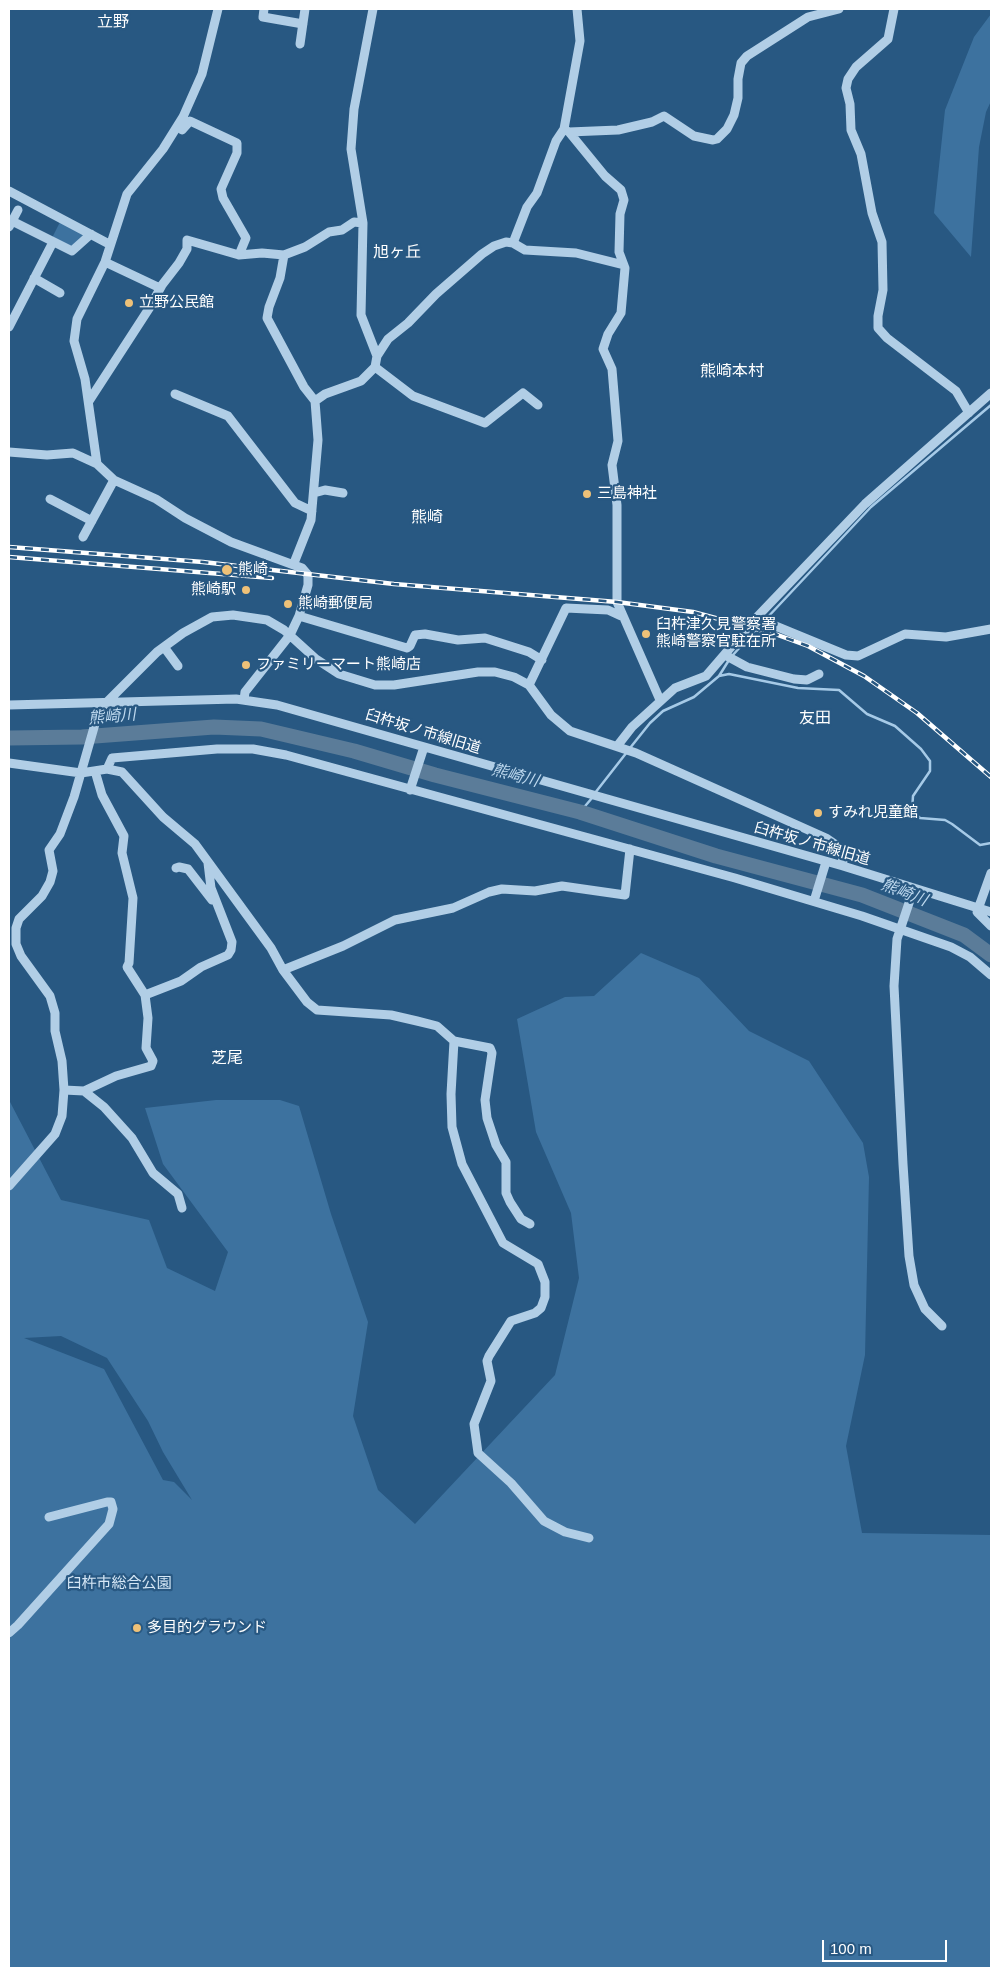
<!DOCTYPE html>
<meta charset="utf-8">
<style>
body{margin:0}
#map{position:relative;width:1000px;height:1977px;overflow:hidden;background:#285882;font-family:Helvetica,sans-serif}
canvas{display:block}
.frame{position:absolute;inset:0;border:10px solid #fff;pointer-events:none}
.scale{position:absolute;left:822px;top:1940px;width:125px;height:22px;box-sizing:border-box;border:2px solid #fff;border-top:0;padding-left:6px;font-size:15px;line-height:18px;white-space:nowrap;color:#fff;-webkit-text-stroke:4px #285882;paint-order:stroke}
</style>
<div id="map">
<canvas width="1000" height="1977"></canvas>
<div class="frame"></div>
<div class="scale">100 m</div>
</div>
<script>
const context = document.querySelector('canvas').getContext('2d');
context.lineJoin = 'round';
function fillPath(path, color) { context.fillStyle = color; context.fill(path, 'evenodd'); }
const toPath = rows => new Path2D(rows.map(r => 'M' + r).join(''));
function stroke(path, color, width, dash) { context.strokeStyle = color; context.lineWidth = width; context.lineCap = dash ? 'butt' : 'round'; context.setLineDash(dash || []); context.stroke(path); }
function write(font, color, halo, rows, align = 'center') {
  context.font = font + ' Helvetica,"Noto Sans JP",sans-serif'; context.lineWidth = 4.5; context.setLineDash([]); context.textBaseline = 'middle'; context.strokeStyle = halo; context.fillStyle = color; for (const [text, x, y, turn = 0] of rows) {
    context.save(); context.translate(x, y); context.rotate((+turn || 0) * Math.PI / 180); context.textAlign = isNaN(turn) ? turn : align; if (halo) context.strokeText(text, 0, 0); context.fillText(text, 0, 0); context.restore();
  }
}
const green = toPath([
 [991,14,991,101,986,112,979,147,971,257,934,213,945,110,974,37],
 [61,220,84,235,73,247,52,238],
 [641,953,699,978,749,1031,809,1061,863,1143,869,1177,865,1355,846,1446,862,1533,991,1535,991,1968,9,1968,9,1100,61,1200,149,1220,167,1268,215,1291,228,1252,163,1164,145,1108,216,1100,280,1100,299,1106,331,1214,368,1322,353,1416,378,1490,415,1524,555,1375,579,1278,571,1213,536,1132,517,1019,565,997,594,996],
 [61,1336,107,1358,148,1421,163,1452,192,1500,174,1482,163,1480,104,1369,24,1338]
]);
const stream = toPath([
 [766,619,871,507,991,405],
 [732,656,762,623],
 [719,676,729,674,798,688,839,690,867,714,895,726,921,749,930,761,930,771,913,796,912,811,920,818,945,820,952,824,980,845,991,843],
 [630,748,650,723,663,711,694,697,719,676,729,660],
 [595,793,627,752],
 [580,812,592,798]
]);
const river = toPath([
 [9,738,82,737,214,727,261,729,354,751,435,775,580,812,716,856,862,895,964,935,991,955]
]);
const minor = toPath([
 [264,9,263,17,303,24],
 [894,9,888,39,856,67,848,79,846,88,850,104,851,130,861,154,872,213,882,242,883,290,878,316,878,328,887,338,956,391,969,413],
 [300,44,305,9],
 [564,129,580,41,577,9],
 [182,130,190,121,237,143,237,153,221,189,223,198,246,238,239,255],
 [569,132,618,130,652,122,664,116,694,136,713,140,717,139,727,129,734,115,738,98,738,79,741,63,747,56,808,17,839,9],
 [9,191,109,244],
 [12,221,72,251,91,234],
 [9,227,18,210],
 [513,243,525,250,576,253,624,265],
 [284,255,280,278,269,307,267,318,304,387,315,401,318,440,311,520,294,563],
 [105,262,160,288],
 [34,278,60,293],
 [9,327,53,242],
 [377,356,388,339,408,323,436,294,482,254,494,246,506,242,513,243,527,207,537,193,556,141,564,129,569,132,605,176,621,190,624,200,620,214,619,252,625,268,621,313,608,334,603,349,612,369,618,441,612,465,617,505,617,602,660,700],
 [375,367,413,396,485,423,523,393,538,405],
 [175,394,228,416,295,503,312,511],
 [89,401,150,307,162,285,179,263,187,249,187,240,239,255,262,253,284,255,305,247,329,232,342,230,354,222,363,223],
 [315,401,325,394,361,381,375,367,377,356,361,315,363,223,351,149,354,109,373,9],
 [9,452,47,455,73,453,97,464,114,480,156,499,185,518,231,542,302,568,308,575,308,585,299,616,290,635,245,692,244,700],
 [97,464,85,379,74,341,77,319,105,262,127,194,163,149,183,117,202,74,218,9],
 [314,493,325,490,343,493],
 [50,499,92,521],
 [83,537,114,480],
 [299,616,407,648,410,646,415,635,425,634,458,640,485,638,529,652,542,660],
 [756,618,846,655,858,656,905,634,946,637,991,629],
 [164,647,178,666],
 [725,655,747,667,794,679,807,680,819,674],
 [529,685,566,608,608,610,621,616],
 [9,705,236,699,277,705,843,866,991,912],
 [618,745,632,727,675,688,706,676,756,618,865,504,991,393],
 [9,763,81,773,107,769,122,772,163,817,195,844,271,948,283,970,307,1002,317,1010,391,1015,417,1021,437,1026,454,1041,490,1048,492,1053,485,1100,487,1118,496,1145,506,1162,506,1193,510,1202,521,1219,530,1224],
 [107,769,112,758,217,749,253,749,286,755,735,878,862,916,951,947,970,957,991,975],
 [410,790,424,747],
 [176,868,179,867,188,869,212,900],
 [991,873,977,912,991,926],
 [914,888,897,939,894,986,903,1164,909,1256,914,1285,925,1309,942,1326],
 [814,901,826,862],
 [283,970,343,946,395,920,453,908,489,892,502,889,535,891,562,886,625,895,630,849],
 [145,995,181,981,201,967,228,955,231,950,232,942,211,888,208,863],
 [454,1041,451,1094,452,1127,462,1164,503,1243,538,1264,545,1282,545,1297,541,1308,535,1313,511,1321,489,1356,487,1361,491,1381,474,1424,478,1453,511,1483,544,1521,565,1532,589,1538],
 [64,1090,84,1091,116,1076,151,1066,153,1061,146,1048,148,1018,145,995,127,967,129,963,133,898,122,853,124,836,102,795,95,771],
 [84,1091,104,1107,132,1138,153,1173,178,1194,182,1208],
 [9,1186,55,1134,62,1116,64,1090,62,1061,55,1031,55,1013,50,996,21,956,16,944,16,928,19,919,42,896,50,882,53,871,49,850,60,834,74,797,99,710,157,652,183,633,212,617,233,615,267,620,284,630,316,659,339,674,375,685,394,685,478,672,495,672,514,677,529,685,551,715,570,731,636,753,826,838,842,849,843,866],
 [9,1633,18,1625,109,1524,113,1509,111,1502,107,1502,49,1517]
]);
const rail = toPath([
 [9,547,203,562,394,584,617,602,693,612,775,634,808,646,864,676,917,713,991,777],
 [9,557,272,578]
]);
const markers = [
 [129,303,5,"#eec178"],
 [587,494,5,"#eec178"],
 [227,570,6,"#eec178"],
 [246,590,5,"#eec178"],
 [288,604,5,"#eec178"],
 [646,634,5,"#eec178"],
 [246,665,5,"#eec178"],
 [818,813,5,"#eec178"],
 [137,1628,5,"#eec178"]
];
const poiNames = [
 ["立野公民館",139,303],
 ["三島神社",597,494],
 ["熊崎",238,570],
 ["熊崎駅",236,590,"right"],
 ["熊崎郵便局",298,604],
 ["臼杵津久見警察署",656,625],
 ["熊崎警察官駐在所",656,642],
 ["ファミリーマート熊崎店",256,665],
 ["すみれ児童館",828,813],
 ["多目的グラウンド",147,1628]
];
const streetNames = [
 ["臼杵坂ノ市線旧道",423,732,17],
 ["臼杵坂ノ市線旧道",812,844,16]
];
const parkNames = [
 ["臼杵市総合公園",119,1584]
];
const neighbourhoodNames = [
 ["立野",113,23],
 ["旭ヶ丘",397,253],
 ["熊崎本村",732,372],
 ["熊崎",427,518],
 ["友田",815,719],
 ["芝尾",227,1059]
];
const waterNames = [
 ["熊崎川",112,717,-5],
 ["熊崎川",515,776,15],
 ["熊崎川",904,893,21]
];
fillPath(green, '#3d729f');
stroke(stream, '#a6cae7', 2.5);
stroke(river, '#5b7c99', 15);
stroke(minor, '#b1cee6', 9);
stroke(rail, '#fff', 4.5);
stroke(rail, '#285882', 2.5, [8]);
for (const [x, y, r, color] of markers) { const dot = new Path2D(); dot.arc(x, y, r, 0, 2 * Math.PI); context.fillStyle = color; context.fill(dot); stroke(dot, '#285882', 2); }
write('15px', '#fff', '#285882', poiNames, 'left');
write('15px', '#fff', '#285882', streetNames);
write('15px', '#d4e6f5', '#285882', parkNames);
write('16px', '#fff', '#285882', neighbourhoodNames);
write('italic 16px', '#bdd8ee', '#285882', waterNames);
</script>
